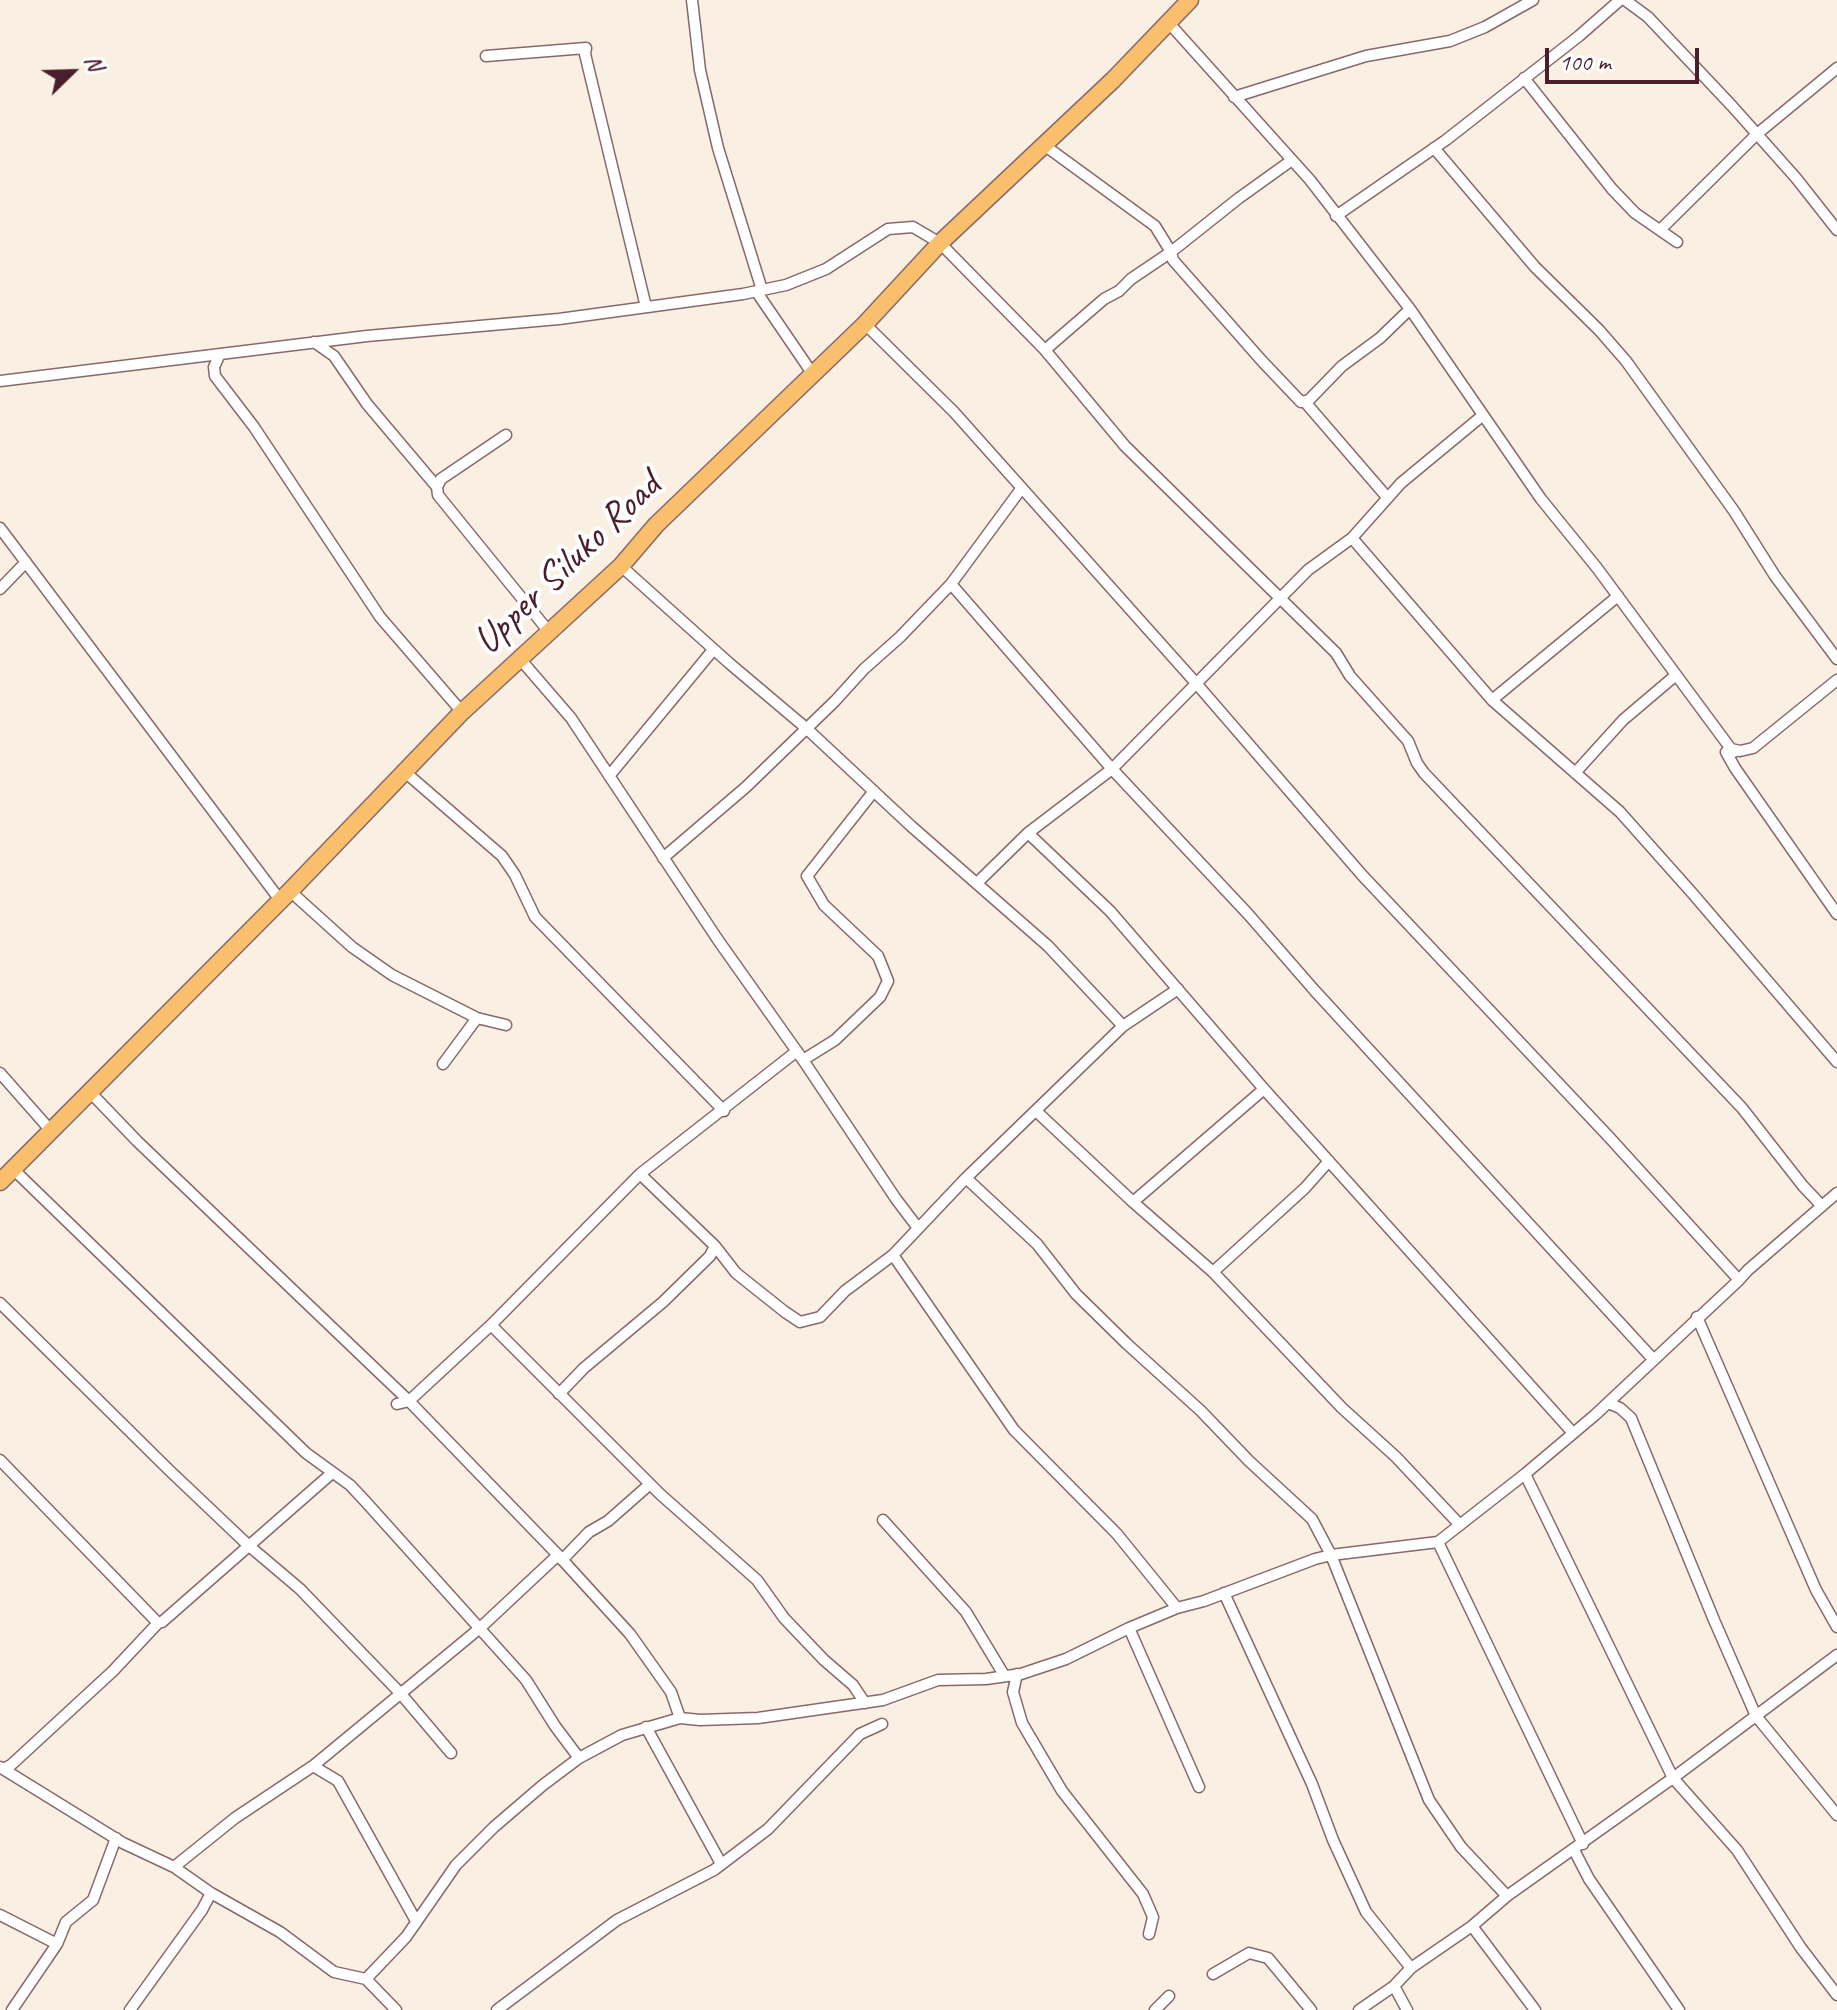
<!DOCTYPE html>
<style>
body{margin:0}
#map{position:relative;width:1837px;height:2010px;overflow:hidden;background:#f9efe2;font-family:Caveat,sans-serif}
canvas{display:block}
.north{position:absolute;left:32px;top:32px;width:80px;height:80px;-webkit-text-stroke:6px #fff;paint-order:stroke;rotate:67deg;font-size:22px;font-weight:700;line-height:32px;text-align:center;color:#4a1f2b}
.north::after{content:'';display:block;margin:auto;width:28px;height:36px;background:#4a1f2b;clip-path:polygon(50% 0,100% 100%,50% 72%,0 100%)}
.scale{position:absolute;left:1545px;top:48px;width:154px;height:36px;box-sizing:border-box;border:4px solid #4a1f2b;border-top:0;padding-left:10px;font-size:24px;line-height:28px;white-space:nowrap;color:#4a1f2b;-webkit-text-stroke:6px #fff;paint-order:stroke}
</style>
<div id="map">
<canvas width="1837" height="2010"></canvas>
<div class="north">N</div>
<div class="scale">100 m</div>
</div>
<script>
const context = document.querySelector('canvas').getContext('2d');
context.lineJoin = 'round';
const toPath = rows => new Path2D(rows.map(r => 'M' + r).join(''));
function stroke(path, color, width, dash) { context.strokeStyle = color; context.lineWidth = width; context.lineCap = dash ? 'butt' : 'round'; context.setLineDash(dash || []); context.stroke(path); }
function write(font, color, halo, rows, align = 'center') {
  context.font = font + ' Caveat,sans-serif'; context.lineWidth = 8; context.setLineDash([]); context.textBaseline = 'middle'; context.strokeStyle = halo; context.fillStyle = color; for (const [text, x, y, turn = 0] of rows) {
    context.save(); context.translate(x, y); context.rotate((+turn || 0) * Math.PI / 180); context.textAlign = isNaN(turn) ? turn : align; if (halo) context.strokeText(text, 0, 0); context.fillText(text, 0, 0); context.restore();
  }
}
const street = toPath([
 [692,0,700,70,718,148,762,290],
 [1625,0,1648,17,1732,106,1796,178,1837,230],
 [1168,22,1310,180,1410,309,1541,499,1597,568,1731,749,1740,751,1753,748,1837,680],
 [486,56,586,48,585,54,646,307],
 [1524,78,1612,189,1635,213,1677,242],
 [1234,97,1366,56,1450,41,1485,27,1533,0],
 [1044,145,1155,226,1171,252,1131,279,1119,291,1104,299,1045,350],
 [1434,148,1535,267,1599,330,1626,361,1734,511,1775,576,1837,659],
 [1292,160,1239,198,1171,252,1173,260,1262,361,1301,402,1309,400,1342,366,1380,338,1410,309],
 [1336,216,1446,140,1579,36,1620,0],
 [1661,229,1757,134,1837,68],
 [756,291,812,373],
 [865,324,954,412,1195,682,1362,875,1609,1137,1739,1280,1748,1270,1837,1193],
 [314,342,334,356,367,404,437,487],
 [220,354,214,367,215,376,254,427,380,617,462,712],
 [0,381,367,336,559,319,743,294,786,285,826,269,888,229,913,227,940,243,1045,350,1125,446,1336,653,1350,676,1408,741,1417,763,1424,773,1742,1108,1803,1186,1822,1206],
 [1305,402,1386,496],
 [506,435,441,479,437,487,438,495,550,633],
 [1021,489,951,584,1112,769,1248,914,1315,991,1653,1359],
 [0,528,280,900],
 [1352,538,1492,700,1620,812,1693,894,1837,1062],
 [621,566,729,663,806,728,911,826,1048,946,1123,1026],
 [0,589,26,562],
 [521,660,571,718,718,940,803,1060,896,1199,918,1228],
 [1492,700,1618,596],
 [1734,752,1726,752,1735,768,1837,914],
 [405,772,502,856,515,875,535,917,724,1111],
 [1575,773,1623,720,1676,675],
 [609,776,713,650],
 [1028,833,1110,911,1264,1089,1573,1433],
 [663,858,746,787,835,701,864,669,900,637,951,584],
 [978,882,1028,833,1112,769,1308,570,1352,538,1401,483,1482,416],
 [290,891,352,947,392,975,477,1018,506,1025],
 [803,1060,835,1040,880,997,888,981,878,956,824,905,807,876,874,791],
 [443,1064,477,1018],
 [0,1073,52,1132],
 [90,1092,137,1141,409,1401,558,1555,630,1634,671,1692,680,1718,622,1735,579,1758,543,1785,494,1827,456,1865,406,1937,366,1979],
 [1036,1111,1133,1202,1213,1272,1342,1408,1396,1457,1460,1525],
 [13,1169,306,1453,350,1485,365,1501,526,1680,555,1726,579,1758],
 [640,1174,715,1246,736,1273,785,1312,800,1322,820,1317,845,1291,893,1255,966,1178,1123,1026,1178,989],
 [966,1178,1037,1244,1076,1294,1127,1344,1201,1411,1249,1461,1312,1519,1331,1555,1429,1800,1461,1847,1507,1896],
 [1133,1202,1264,1089],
 [893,1255,1014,1430,1117,1534,1177,1608],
 [1213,1272,1305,1188,1329,1161],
 [0,1303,169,1470,248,1545,300,1589,401,1694,451,1753],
 [1697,1317,1816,1590,1837,1627],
 [491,1325,660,1494,757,1580,784,1618,824,1660,853,1685,865,1703],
 [559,1394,584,1368,663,1302,710,1256,715,1246],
 [1608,1403,1620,1408,1631,1418,1714,1620,1756,1716,1837,1815],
 [397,1404,409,1401,491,1325,640,1174,797,1051],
 [0,1460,158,1623,162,1622,332,1473],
 [1525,1474,1673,1778,1737,1850,1801,1948,1837,1995],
 [883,1520,966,1612,1004,1675],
 [1438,1542,1583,1844],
 [562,1560,589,1532,608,1521,650,1484],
 [1224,1593,1312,1784,1333,1840,1366,1912,1411,1968],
 [1129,1628,1199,1787],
 [1017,1674,1013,1692,1022,1723,1062,1791,1143,1894,1153,1917,1149,1934],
 [680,1718,700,1720,758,1718,883,1700,938,1680,986,1679,1021,1674,1066,1659,1129,1628,1177,1608,1204,1601,1315,1559,1331,1555,1438,1542,1525,1474,1595,1415,1739,1280],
 [646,1727,719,1860],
 [313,1766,338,1781,416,1921],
 [0,1767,123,1843,174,1867,211,1893,280,1932,334,1972,366,1979,396,2010],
 [3,1769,11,1765,113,1671,158,1623],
 [1574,1850,1589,1879,1679,2010],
 [174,1867,235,1818,313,1766,480,1628,558,1555],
 [0,1915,57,1944],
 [1472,1926,1535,2010],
 [1213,1974,1249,1953,1268,1958,1311,2010],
 [1394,1986,1407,2010],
 [12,2010,57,1944,66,1922,93,1900,116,1838],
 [130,2010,202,1910,211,1893],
 [497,2010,617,1920,714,1870,768,1829,860,1734,882,1724],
 [1155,2010,1169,1996],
 [1359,2010,1394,1986,1411,1968,1472,1926,1507,1896,1673,1778,1837,1655]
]);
const primary = toPath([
 [0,1182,290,891,462,712,621,566,656,525,865,324,940,243,1113,80,1190,0]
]);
const streetNames = [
 ["Upper Siluko Road",568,564,-44]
];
stroke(street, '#87686b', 13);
stroke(primary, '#87686b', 19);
stroke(street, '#fff', 10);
stroke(primary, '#f9bf6d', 16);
write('40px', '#4a1f2b', '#fff', streetNames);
</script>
